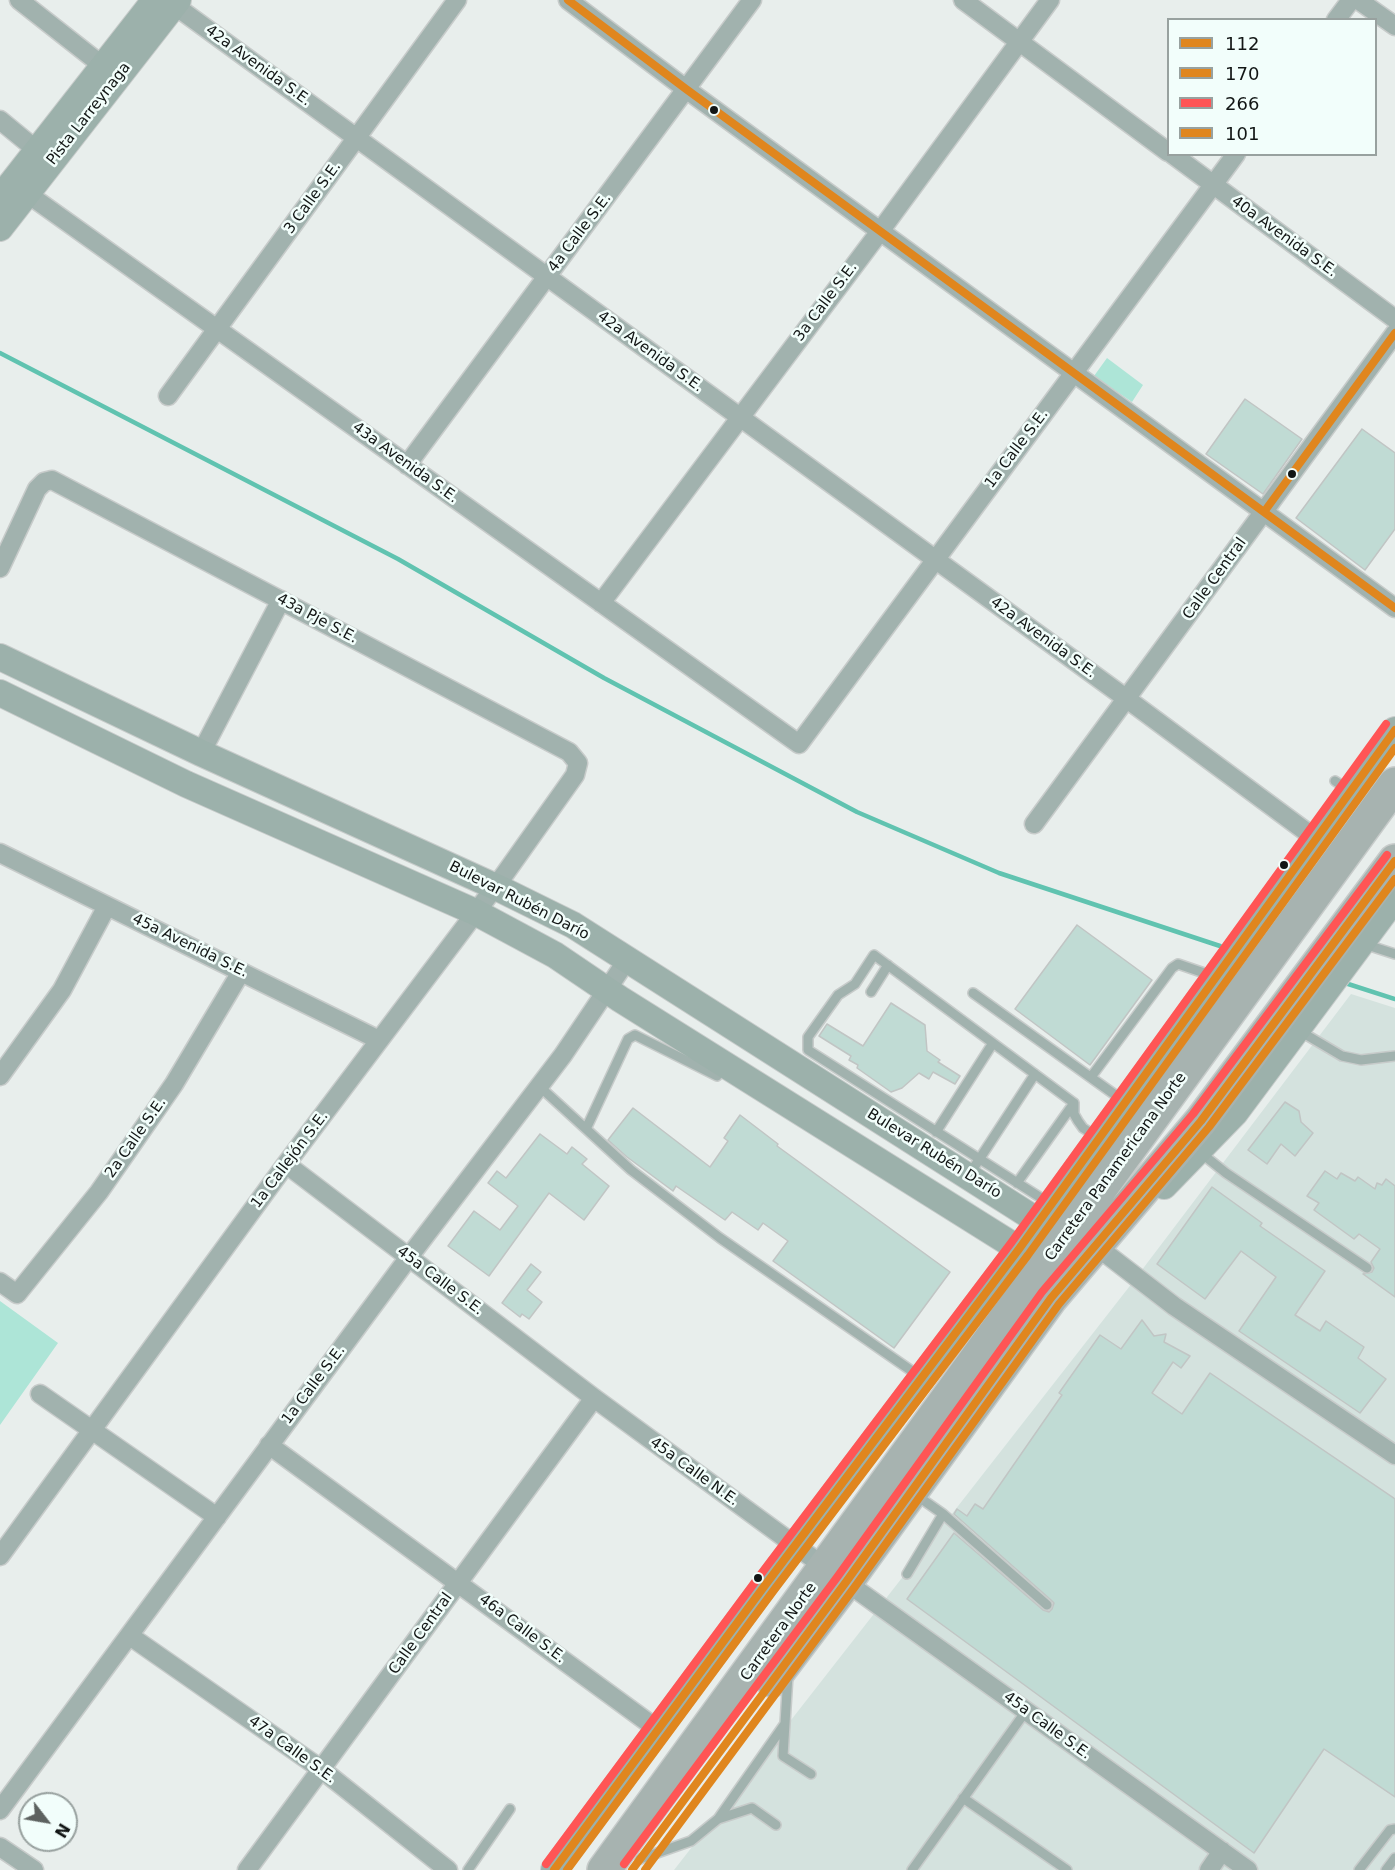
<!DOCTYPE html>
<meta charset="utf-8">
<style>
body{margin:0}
#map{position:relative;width:1395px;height:1870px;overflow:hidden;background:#e8eeec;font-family:"DejaVu Sans",sans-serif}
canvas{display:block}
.legend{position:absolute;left:1167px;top:18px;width:210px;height:138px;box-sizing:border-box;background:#f2fefb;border:2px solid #98a19f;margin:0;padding:8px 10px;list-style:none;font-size:18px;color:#121615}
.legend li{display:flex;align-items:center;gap:12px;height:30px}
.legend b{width:30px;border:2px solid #98a19f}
.north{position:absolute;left:18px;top:1792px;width:60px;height:60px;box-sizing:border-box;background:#f2fefb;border:2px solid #98a19f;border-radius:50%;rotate:121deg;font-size:16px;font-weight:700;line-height:24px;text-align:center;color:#121615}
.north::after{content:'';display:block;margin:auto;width:21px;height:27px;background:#5d6260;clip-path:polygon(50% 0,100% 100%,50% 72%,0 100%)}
</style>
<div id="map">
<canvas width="1395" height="1870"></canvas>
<ul class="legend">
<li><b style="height:8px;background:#e0861e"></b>112</li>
<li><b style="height:8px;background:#e0861e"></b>170</li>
<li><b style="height:8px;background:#f55"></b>266</li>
<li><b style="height:8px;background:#e0861e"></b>101</li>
</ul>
<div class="north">N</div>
</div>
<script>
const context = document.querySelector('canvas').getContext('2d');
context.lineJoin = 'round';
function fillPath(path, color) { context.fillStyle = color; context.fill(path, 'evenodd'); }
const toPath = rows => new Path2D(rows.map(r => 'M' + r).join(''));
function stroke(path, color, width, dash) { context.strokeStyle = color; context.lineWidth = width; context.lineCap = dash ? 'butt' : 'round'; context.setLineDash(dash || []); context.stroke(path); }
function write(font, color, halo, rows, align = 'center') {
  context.font = font + ' "DejaVu Sans",sans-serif'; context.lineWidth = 5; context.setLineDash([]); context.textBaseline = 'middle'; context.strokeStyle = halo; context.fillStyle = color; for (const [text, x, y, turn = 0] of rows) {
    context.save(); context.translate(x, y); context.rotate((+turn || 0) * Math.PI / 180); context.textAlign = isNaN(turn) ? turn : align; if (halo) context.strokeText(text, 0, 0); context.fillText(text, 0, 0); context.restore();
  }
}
const built = toPath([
 [1351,994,1395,1008,1395,1870,674,1870,1129,1287]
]);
const green = toPath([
 [1107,358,1143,385,1132,402,1094,376],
 [0,1301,58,1343,0,1425]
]);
const stream = toPath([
 [0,353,398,559,604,678,857,812,999,873,1220,946],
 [1342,982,1395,999]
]);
const building = toPath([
 [1245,399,1302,439,1263,494,1206,454,1245,399],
 [1362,429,1395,453,1395,529,1365,570,1296,518,1362,429],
 [1077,925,1152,980,1090,1065,1015,1009,1077,925],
 [891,1003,925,1025,927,1051,940,1060,938,1062,960,1076,955,1084,933,1072,929,1079,919,1073,902,1088,891,1092,857,1068,858,1065,849,1060,851,1056,819,1036,827,1024,863,1046,891,1003],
 [1285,1102,1299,1111,1301,1122,1313,1133,1295,1156,1281,1144,1267,1164,1248,1150,1285,1102],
 [633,1108,710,1167,728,1141,724,1138,740,1115,778,1144,777,1146,950,1272,894,1348,773,1261,788,1241,763,1223,758,1230,732,1212,725,1220,676,1186,673,1191,627,1157,608,1140,633,1108],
 [540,1134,567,1154,572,1147,587,1159,582,1164,609,1186,584,1220,549,1193,489,1276,448,1246,474,1211,500,1230,518,1206,488,1183,497,1171,506,1178,540,1134],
 [1325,1171,1337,1179,1341,1173,1355,1181,1358,1177,1375,1189,1377,1183,1382,1185,1386,1179,1395,1186,1395,1297,1363,1274,1372,1272,1374,1268,1371,1262,1380,1249,1359,1234,1354,1239,1314,1210,1319,1203,1307,1196,1325,1171],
 [1212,1187,1262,1223,1260,1226,1325,1271,1295,1315,1320,1331,1326,1321,1364,1347,1358,1358,1386,1379,1360,1413,1239,1331,1276,1277,1241,1251,1205,1299,1157,1264,1212,1187],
 [531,1264,541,1272,527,1290,542,1302,529,1319,522,1314,520,1317,502,1303,531,1264],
 [1142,1320,1154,1336,1166,1334,1164,1342,1190,1356,1181,1368,1173,1362,1152,1393,1182,1414,1210,1373,1395,1499,1395,1797,1324,1749,1254,1853,907,1599,954,1533,1043,1610,1049,1612,1052,1609,1054,1603,1051,1600,954,1514,957,1509,967,1516,975,1504,983,1509,1062,1395,1059,1393,1100,1335,1121,1349,1142,1320]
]);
const lane = toPath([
 [1335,781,1349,790],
 [1364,944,1395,954],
 [871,992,888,965],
 [973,993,1125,1102],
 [1298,1030,1342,1056,1361,1060,1395,1056],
 [1091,1077,1172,968,1178,964,1213,976],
 [539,1086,631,1170,720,1238,919,1376],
 [586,1129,628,1039,635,1035,717,1076],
 [936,1132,993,1043],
 [1201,1153,1226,1173,1367,1268],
 [969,1175,1035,1074],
 [1017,1183,1074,1103],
 [1049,1203,808,1050,808,1037,838,995,855,984,874,955,1074,1103,1074,1114,1078,1121,1083,1128,1099,1138],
 [916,1495,943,1514,1047,1605],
 [907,1574,943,1514],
 [788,1675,783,1756,811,1774],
 [963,1798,1067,1870],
 [718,1819,784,1725],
 [640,1859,691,1841,718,1819,752,1808,776,1825],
 [468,1870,510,1809],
 [912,1870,1026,1711],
 [1359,1870,1390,1830,1395,1829],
 [1386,1870,1395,1858]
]);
const street = toPath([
 [19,0,103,66],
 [568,0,686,89,1395,608],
 [963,0,1168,152],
 [1358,0,1395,26],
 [174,5,1127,699,1316,839],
 [1336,20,1351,0],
 [0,120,45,157],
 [1172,154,1395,319],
 [18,187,799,744,1236,154],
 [168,396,457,0],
 [407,465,752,0],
 [0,568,37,489,44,482,52,480,569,752,578,763,575,775,504,875,286,1164,0,1556],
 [601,603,881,230,1050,0],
 [201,753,281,600],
 [1034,824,1395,333],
 [0,853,379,1040],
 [0,1076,62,990,107,906],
 [286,1164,594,1398,826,1568],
 [1100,1249,1174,1306,1395,1455],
 [0,1282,17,1294,99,1192,174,1084,241,972],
 [40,1394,217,1517],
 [269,1445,657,1729],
 [846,1582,1248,1870],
 [130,1636,321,1769,448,1870],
 [0,1810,409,1257,563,1055,627,960],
 [0,1847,34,1870],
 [247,1870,594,1398],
 [1209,1870,1222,1851]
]);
const secondary = toPath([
 [0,198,155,0],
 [0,228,178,0],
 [0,657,201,753,496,887,573,925,1038,1221],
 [0,693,186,784,475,912,555,955,620,999,1019,1249],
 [1164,1186,1235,1113,1395,898],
 [554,1870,766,1584,1019,1249,1395,730]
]);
const highway = toPath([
 [772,1680,846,1582,1051,1298,1201,1121,1395,861],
 [604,1870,1395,784]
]);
const bus1 = toPath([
 [554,1870,766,1584,1019,1249,1395,730],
 [632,1870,846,1582,1051,1298,1201,1121,1395,861]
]);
const bus2 = toPath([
 [567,1870,774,1590,1028,1255,1395,748],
 [645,1870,854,1588,1059,1304,1209,1127,1395,879]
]);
const bus3 = toPath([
 [546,1864,758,1578,1011,1243,1386,724],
 [624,1864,838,1576,1042,1292,1193,1114,1387,855]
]);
const bus4 = toPath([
 [568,0,686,89,1395,608],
 [1264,512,1395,333]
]);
const markers = [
 [714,110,5,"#121615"],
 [1292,474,5,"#121615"],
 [1284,865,5,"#121615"],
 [758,1578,5,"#121615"]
];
const streetNames = [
 ["42a Avenida S.E.",258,66,36],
 ["Pista Larreynaga",89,114,-52],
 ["3 Calle S.E.",313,198,-54],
 ["4a Calle S.E.",580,233,-53],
 ["40a Avenida S.E.",1284,237,36],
 ["3a Calle S.E.",826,302,-53],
 ["42a Avenida S.E.",650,352,36],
 ["1a Calle S.E.",1017,449,-53],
 ["43a Avenida S.E.",405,463,36],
 ["Calle Central",1215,579,-54],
 ["43a Pje S.E.",317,619,28],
 ["42a Avenida S.E.",1043,638,36],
 ["Bulevar Rubén Darío",519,901,27],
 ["45a Avenida S.E.",190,946,26],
 ["2a Calle S.E.",136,1138,-55],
 ["Bulevar Rubén Darío",934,1154,32],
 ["1a Callejón S.E.",290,1160,-53],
 ["Carretera Panamericana Norte",1116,1167,-54],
 ["45a Calle S.E.",440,1281,37],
 ["1a Calle S.E.",314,1385,-53],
 ["45a Calle N.E.",694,1472,36],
 ["46a Calle S.E.",522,1629,37],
 ["Carretera Norte",779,1632,-54],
 ["Calle Central",421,1634,-54],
 ["45a Calle S.E.",1047,1726,36],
 ["47a Calle S.E.",292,1750,36]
];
fillPath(built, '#d4e2de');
fillPath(green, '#ade5d7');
stroke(stream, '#60c3b0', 4.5);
fillPath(building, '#c0dbd4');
stroke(building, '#c1c5c4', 1.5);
stroke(lane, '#c7cbca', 12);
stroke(street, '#c7cbca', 21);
stroke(secondary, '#c7cbca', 28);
stroke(highway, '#c7cbca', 36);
stroke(lane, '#a1b2ae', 9);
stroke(street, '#a1b2ae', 18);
stroke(secondary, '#9cb1ab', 26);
stroke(highway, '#a7b3b0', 33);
stroke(bus1, '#e0861e', 8);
stroke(bus2, '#e0861e', 8);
stroke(bus3, '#f55', 8);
stroke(bus4, '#e0861e', 8);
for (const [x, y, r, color] of markers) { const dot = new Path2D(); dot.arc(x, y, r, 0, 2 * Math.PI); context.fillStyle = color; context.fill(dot); stroke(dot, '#f2fefb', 2); }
write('15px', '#121615', '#f2fefb', streetNames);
</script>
